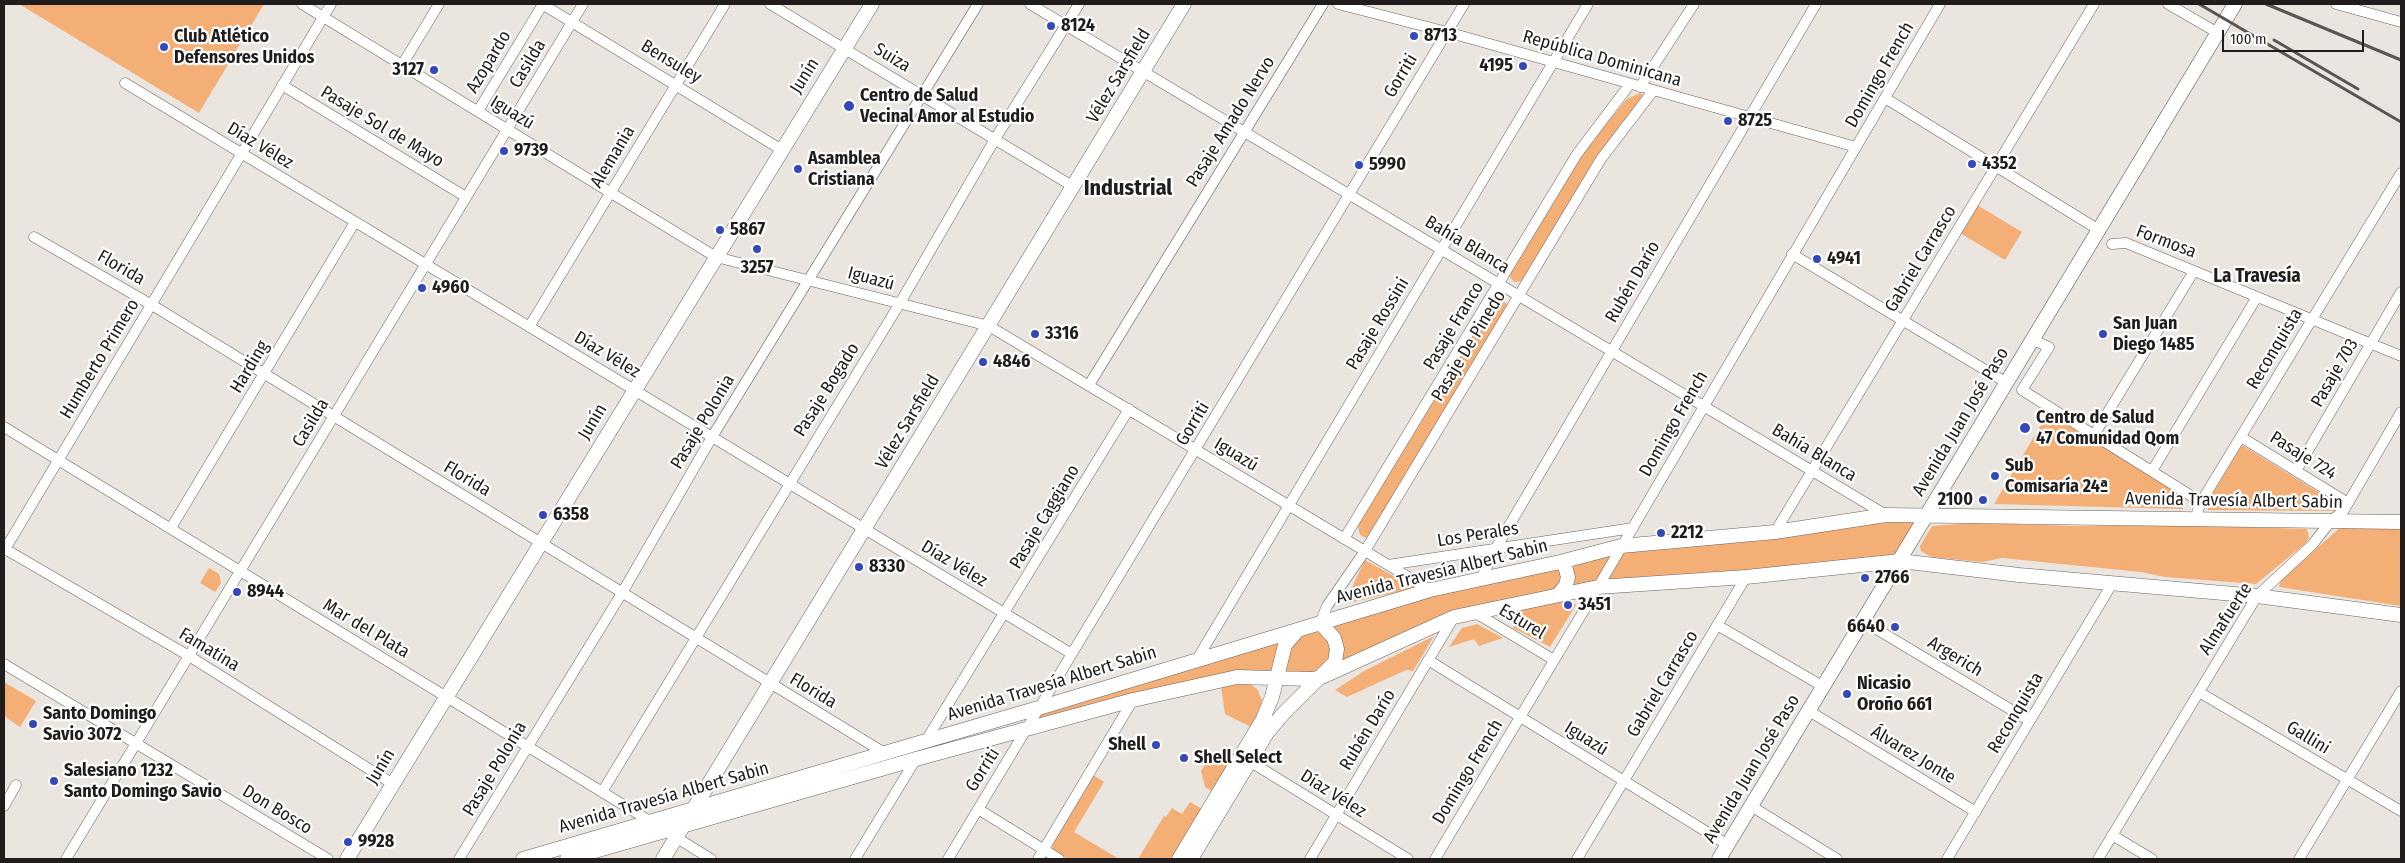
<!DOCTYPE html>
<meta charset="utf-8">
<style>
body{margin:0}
#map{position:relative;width:2405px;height:863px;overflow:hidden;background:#ebe5e0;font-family:"Fira Sans Condensed",sans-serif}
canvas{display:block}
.frame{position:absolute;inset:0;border:5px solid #201d1c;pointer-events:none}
.scale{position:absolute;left:2222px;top:30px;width:142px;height:22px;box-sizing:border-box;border:2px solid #201d1c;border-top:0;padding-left:6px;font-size:15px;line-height:18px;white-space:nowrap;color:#201d1c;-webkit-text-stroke:4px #fff;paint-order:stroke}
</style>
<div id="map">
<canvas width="2405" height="863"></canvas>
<div class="frame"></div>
<div class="scale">100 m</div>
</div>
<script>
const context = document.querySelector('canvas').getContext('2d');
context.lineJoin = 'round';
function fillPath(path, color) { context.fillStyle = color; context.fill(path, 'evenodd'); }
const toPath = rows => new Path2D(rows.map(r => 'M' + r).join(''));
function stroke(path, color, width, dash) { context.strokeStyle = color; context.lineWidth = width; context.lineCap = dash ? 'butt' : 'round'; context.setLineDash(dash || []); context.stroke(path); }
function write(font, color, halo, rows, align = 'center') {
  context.font = font + ' "Fira Sans Condensed",sans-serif'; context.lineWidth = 4.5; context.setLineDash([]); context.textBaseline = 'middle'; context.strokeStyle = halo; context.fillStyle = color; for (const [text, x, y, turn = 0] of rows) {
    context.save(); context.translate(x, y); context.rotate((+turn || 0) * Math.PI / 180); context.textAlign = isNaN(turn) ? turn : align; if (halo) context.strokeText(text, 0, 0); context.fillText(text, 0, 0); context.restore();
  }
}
const green = toPath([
 [19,4,264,4,199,113],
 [1640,93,1643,95,1642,99,1596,159,1522,281,1514,282,1510,277,1510,273,1589,144,1627,99],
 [1977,205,2022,232,2005,260,1960,233],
 [1496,299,1501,299,1508,305,1370,537,1366,538,1360,535,1358,526],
 [2048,413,2184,497,2183,509,1994,504],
 [2242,445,2339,505,2337,511,2208,510,2207,503],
 [1928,514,1900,561,1598,587,1474,612,1340,670,1262,677,1028,729,1039,708,1263,640,1621,546],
 [1975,523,2076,526,2180,525,2307,529,2309,537,2306,543,2256,584,2165,577,2141,572,2002,558,1982,562,1931,557,1921,551,1920,546,1932,526],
 [2342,526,2401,526,2401,606,2279,587,2281,580],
 [1365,560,1415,588,1344,604],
 [209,568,219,574,221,583,215,592,200,583],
 [1567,598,1576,605,1550,647,1513,628,1519,608],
 [1477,624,1503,638,1479,646,1474,639,1449,647,1462,628],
 [1434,636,1413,671,1406,670,1347,697,1335,690,1364,671],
 [4,682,36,701,20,727,4,716],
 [1241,684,1250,684,1257,689,1262,700,1259,713,1251,727,1225,714,1221,686],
 [1218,752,1231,760,1212,791,1205,787,1201,771,1211,755],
 [1092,774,1104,782,1074,832,1119,859,1068,859,1053,850,1052,841],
 [1190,802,1202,809,1171,859,1138,859,1164,816,1166,817,1172,808,1182,814]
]);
const street = toPath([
 [302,4,716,257,989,326,1430,590],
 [542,4,782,150],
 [770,4,1074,187],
 [1030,4,1886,515],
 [1338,4,1447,32,1856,147],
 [2168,4,2218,33],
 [2336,4,2401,22],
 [402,65,439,4],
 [125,83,1072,654],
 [282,85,466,197],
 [1640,87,1694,4],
 [1885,98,2099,230],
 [478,111,543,4],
 [34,237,152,305,883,752],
 [2112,244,2126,243,2401,356],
 [1792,254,2007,383],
 [529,327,725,4],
 [2033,340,2049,347,2022,390,2201,502],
 [1089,385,1323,4],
 [4,427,653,823],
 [2094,435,2194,271],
 [2241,437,2348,503],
 [2152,471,2257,297],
 [2296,471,2401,292],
 [2195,519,2201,502,2401,173],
 [171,528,355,222],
 [1775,532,2094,4],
 [1344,539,1577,154,1630,84],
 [5,549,189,656,393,784],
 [4,551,331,4],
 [1388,565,1633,528],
 [1481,579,1496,548,1816,4],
 [1474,612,1554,660],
 [1863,621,2030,721],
 [1320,623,1327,606,1365,551,1601,159,1653,91],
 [1717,625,1824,687],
 [1428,660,1728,845],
 [1196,661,1588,4],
 [4,664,328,859],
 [2199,692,2401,811],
 [1809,711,1976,812],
 [925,742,1129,409],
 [1246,759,1408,859],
 [602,792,900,303,995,139,1079,4],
 [4,806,16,785],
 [1751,806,1837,859],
 [978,809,1059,859],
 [672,835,711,859],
 [2112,835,2152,859],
 [66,859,583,4],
 [459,859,622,593,712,437,978,4],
 [855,859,916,759],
 [948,859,1464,4],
 [1038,859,1133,700],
 [1310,859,1454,617],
 [1435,859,1598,587,1940,4],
 [1577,859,1746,577],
 [1947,859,2112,584],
 [2098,859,2257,596,2312,545,2331,521,2344,510,2401,412],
 [2299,859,2401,691]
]);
const secondary = toPath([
 [1558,595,1566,585,1568,577,1565,566,1560,562],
 [347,859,872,4],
 [523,859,1052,704,1430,590,1560,562,1621,546,1775,532,1886,515,2401,522],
 [567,859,916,759,1133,700,1237,677,1312,679,1322,677,1454,617,1598,587,1746,577,1900,561,2019,575,2257,596,2401,615],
 [663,859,1184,4],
 [1179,859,1263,719,1272,697,1285,645,1297,631],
 [1191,859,1267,733,1283,714,1335,662,1337,649,1334,638,1320,623],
 [1719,859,2235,4]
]);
const rail = toPath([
 [2199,4,2401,122],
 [2266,4,2401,60],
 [2274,40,2358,89]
]);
const markers = [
 [1051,26,5,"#3548ba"],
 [1414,36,5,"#3548ba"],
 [164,47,5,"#3548ba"],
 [1523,66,5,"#3548ba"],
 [434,70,5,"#3548ba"],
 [849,106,6,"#3548ba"],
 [1728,121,5,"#3548ba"],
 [504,151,5,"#3548ba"],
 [1972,164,5,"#3548ba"],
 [1359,165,5,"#3548ba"],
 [798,169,5,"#3548ba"],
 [720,230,5,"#3548ba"],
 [757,249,5,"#3548ba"],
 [1817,259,5,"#3548ba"],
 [422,288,5,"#3548ba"],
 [1035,334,5,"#3548ba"],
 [2103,334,5,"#3548ba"],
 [983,362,5,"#3548ba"],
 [2025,428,6,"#3548ba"],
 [1995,476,5,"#3548ba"],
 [1983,500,5,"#3548ba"],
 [543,515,5,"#3548ba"],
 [1661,533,5,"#3548ba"],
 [859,567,5,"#3548ba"],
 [1865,578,5,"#3548ba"],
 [237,592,5,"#3548ba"],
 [1568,605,5,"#3548ba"],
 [1895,627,5,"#3548ba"],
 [1847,694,5,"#3548ba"],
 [33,724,5,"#3548ba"],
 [1156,745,5,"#3548ba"],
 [1184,758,5,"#3548ba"],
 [54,781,5,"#3548ba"],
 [348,842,5,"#3548ba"]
];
const poiNames = [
 ["8124",1061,26],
 ["8713",1424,36],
 ["Club Atlético",174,37],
 ["Defensores Unidos",174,58],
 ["4195",1513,66,"right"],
 ["3127",424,70,"right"],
 ["Centro de Salud",860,96],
 ["Vecinal Amor al Estudio",860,117],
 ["8725",1738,121],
 ["9739",514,151],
 ["Asamblea",808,159],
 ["Cristiana",808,180],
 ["4352",1982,164],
 ["5990",1369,165],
 ["5867",730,230],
 ["4941",1827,259],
 ["3257",757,268,"center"],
 ["4960",432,288],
 ["San Juan",2113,324],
 ["Diego 1485",2113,345],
 ["3316",1045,334],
 ["4846",993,362],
 ["Centro de Salud",2036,418],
 ["47 Comunidad Qom",2036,439],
 ["Sub",2005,466],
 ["Comisaría 24ª",2005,487],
 ["2100",1973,500,"right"],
 ["6358",553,515],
 ["2212",1671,533],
 ["8330",869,567],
 ["2766",1875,578],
 ["8944",247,592],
 ["3451",1578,605],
 ["6640",1885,627,"right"],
 ["Nicasio",1857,684],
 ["Oroño 661",1857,705],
 ["Santo Domingo",43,714],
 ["Savio 3072",43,735],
 ["Shell",1146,745,"right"],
 ["Shell Select",1194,758],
 ["Salesiano 1232",64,771],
 ["Santo Domingo Savio",64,792],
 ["9928",358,842]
];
const streetNames = [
 ["Suiza",892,58,31],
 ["República Dominicana",1602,59,16],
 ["Azopardo",489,62,-59],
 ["Bensuley",671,62,31],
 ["Casilda",528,64,-59],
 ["Domingo French",1880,75,-60],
 ["Junín",805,76,-58],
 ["Vélez Sarsfield",1119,76,-59],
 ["Gorriti",1401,76,-59],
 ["Iguazú",512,113,31],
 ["Pasaje Amado Nervo",1231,122,-58],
 ["Pasaje Sol de Mayo",382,127,31],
 ["Díaz Vélez",260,146,31],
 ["Alemania",613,157,-59],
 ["Formosa",2166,242,21],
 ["Bahía Blanca",1467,245,31],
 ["Gabriel Carrasco",1921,259,-59],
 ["Florida",121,268,30],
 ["Iguazú",871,279,15],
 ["Rubén Darío",1633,282,-60],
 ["Pasaje Rossini",1378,324,-59],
 ["Pasaje Franco",1454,326,-59],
 ["Pasaje De Pinedo",1469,346,-59],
 ["Reconquista",2275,349,-59],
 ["Díaz Vélez",607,355,31],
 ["Humberto Primero",100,359,-59],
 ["Harding",250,367,-59],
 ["Pasaje 703",2335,373,-60],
 ["Pasaje Bogado",827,390,-58],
 ["Junín",593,422,-59],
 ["Pasaje Polonia",703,422,-59],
 ["Vélez Sarsfield",908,422,-59],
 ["Avenida Juan José Paso",1961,422,-59],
 ["Casilda",311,423,-59],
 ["Gorriti",1193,424,-59],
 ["Domingo French",1674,424,-60],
 ["Bahía Blanca",1814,453,31],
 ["Iguazú",1236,455,31],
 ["Pasaje 724",2303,456,32],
 ["Florida",467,479,31],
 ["Avenida Travesía Albert Sabin",2234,501,1],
 ["Pasaje Caggiano",1045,517,-59],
 ["Los Perales",1478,535,-9],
 ["Díaz Vélez",954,564,31],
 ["Avenida Travesía Albert Sabin",1442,572,-14],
 ["Almafuerte",2226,619,-57],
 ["Esturel",1522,622,31],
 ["Mar del Plata",366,629,31],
 ["Famatina",209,650,31],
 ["Argerich",1955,657,31],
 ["Avenida Travesía Albert Sabin",1052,684,-17],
 ["Gabriel Carrasco",1663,684,-59],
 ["Florida",813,691,31],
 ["Reconquista",2016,713,-59],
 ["Rubén Darío",1368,730,-59],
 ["Gallini",2308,738,31],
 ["Iguazú",1586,739,32],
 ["Álvarez Jonte",1913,755,31],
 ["Junín",381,767,-59],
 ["Pasaje Polonia",495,769,-59],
 ["Avenida Juan José Paso",1752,769,-59],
 ["Gorriti",983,770,-58],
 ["Domingo French",1468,772,-59],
 ["Díaz Vélez",1333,794,32],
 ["Avenida Travesía Albert Sabin",664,798,-16],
 ["Don Bosco",277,810,31]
];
const neighbourhoodNames = [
 ["La Travesía",2257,277]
];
const districtNames = [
 ["Industrial",1128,189]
];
fillPath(green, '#f4af76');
stroke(street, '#696360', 11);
stroke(secondary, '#696360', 15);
stroke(street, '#fff', 10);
stroke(secondary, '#fff', 14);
stroke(rail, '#595553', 3);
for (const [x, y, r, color] of markers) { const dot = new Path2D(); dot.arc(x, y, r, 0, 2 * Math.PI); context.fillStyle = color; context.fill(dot); stroke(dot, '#fff', 2); }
write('bold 18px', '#201d1c', '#fff', poiNames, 'left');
write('18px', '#201d1c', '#fff', streetNames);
write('bold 19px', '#201d1c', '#fff', neighbourhoodNames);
write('bold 22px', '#201d1c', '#fff', districtNames);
</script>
